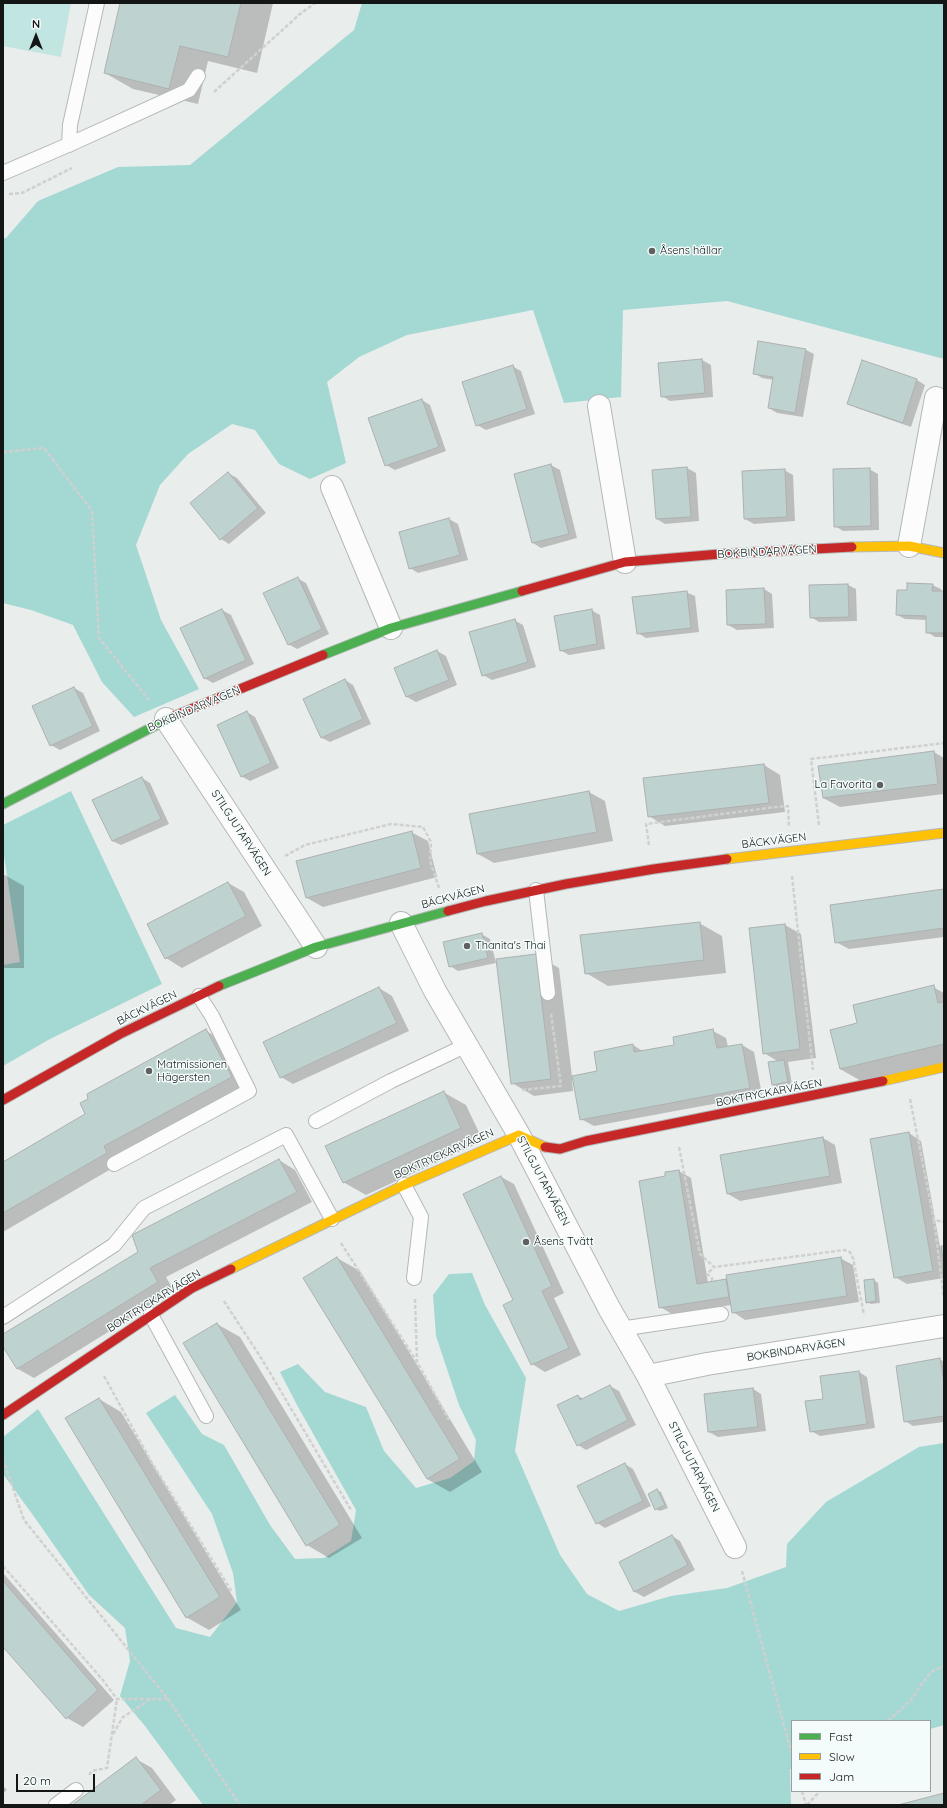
<!DOCTYPE html>
<meta charset="utf-8">
<style>
body{margin:0}
#map{position:relative;width:947px;height:1808px;overflow:hidden;background:#e9edec;font-family:Quicksand,sans-serif}
canvas{display:block}
.frame{position:absolute;inset:0;border:4px solid #141616;pointer-events:none}
.legend{position:absolute;left:791px;top:1720px;width:140px;height:72px;box-sizing:border-box;background:#f4fcfb;border:1px solid #9aa09f;margin:0;padding:5px 7px;list-style:none;font-size:12px;color:#141616}
.legend li{display:flex;align-items:center;gap:8px;height:20px}
.legend b{width:20px;border:1px solid #9aa09f}
.north{position:absolute;left:16px;top:16px;width:40px;height:40px;-webkit-text-stroke:3px #f4fcfb;paint-order:stroke;rotate:0deg;font-size:11px;font-weight:700;line-height:16px;text-align:center;color:#141616}
.north::after{content:'';display:block;margin:auto;width:14px;height:18px;background:#141616;clip-path:polygon(50% 0,100% 100%,50% 72%,0 100%)}
.scale{position:absolute;left:16px;top:1774px;width:79px;height:18px;box-sizing:border-box;border:2px solid #141616;border-top:0;padding-left:5px;font-size:12px;line-height:14px;white-space:nowrap;color:#141616;-webkit-text-stroke:3px #f4fcfb;paint-order:stroke}
</style>
<div id="map">
<canvas width="947" height="1808"></canvas>
<div class="frame"></div>
<ul class="legend">
<li><b style="height:5px;background:#4caf50"></b>Fast</li>
<li><b style="height:5px;background:#ffc107"></b>Slow</li>
<li><b style="height:5px;background:#c62828"></b>Jam</li>
</ul>
<div class="north">N</div>
<div class="scale">20 m</div>
</div>
<script>
const context = document.querySelector('canvas').getContext('2d');
context.lineJoin = 'round';
function fillPath(path, color) { context.fillStyle = color; context.fill(path, 'evenodd'); }
const toPath = rows => new Path2D(rows.map(r => 'M' + r).join(''));
function stroke(path, color, width, dash) { context.strokeStyle = color; context.lineWidth = width; context.lineCap = dash ? 'butt' : 'round'; context.setLineDash(dash || []); context.stroke(path); }
function write(font, color, halo, rows, align = 'center') {
  context.font = font + ' Quicksand,sans-serif'; context.lineWidth = 3; context.setLineDash([]); context.textBaseline = 'middle'; context.strokeStyle = halo; context.fillStyle = color; for (const [text, x, y, turn = 0] of rows) {
    context.save(); context.translate(x, y); context.rotate((+turn || 0) * Math.PI / 180); context.textAlign = isNaN(turn) ? turn : align; if (halo) context.strokeText(text, 0, 0); context.fillText(text, 0, 0); context.restore();
  }
}
const green = toPath([
 [3,3,71,3,61,57,3,46]
]);
const forest = toPath([
 [362,3,944,3,944,359,727,301,623,310,621,397,564,403,533,310,407,335,359,357,327,382,346,463,310,479,279,464,255,430,232,424,188,454,160,485,136,545,161,620,199,689,134,717,102,682,73,625,31,610,3,603,3,238,6,238,38,201,118,167,190,165,354,30],
 [71,791,162,984,50,1039,3,1066,3,965,20,962,3,849,3,825],
 [472,1273,485,1305,526,1378,515,1451,560,1555,587,1594,619,1611,671,1596,727,1588,786,1567,787,1544,826,1502,919,1447,944,1443,944,1725,930,1729,930,1721,792,1721,792,1769,790,1769,791,1805,203,1805,145,1726,120,1696,130,1661,125,1628,89,1595,35,1518,3,1474,3,1437,38,1409,176,1628,210,1637,237,1602,233,1573,212,1514,146,1413,175,1395,202,1434,224,1445,270,1525,295,1559,324,1558,351,1541,356,1510,297,1405,280,1372,298,1364,325,1392,366,1407,384,1451,416,1488,450,1478,474,1461,476,1440,459,1405,436,1336,433,1295,449,1274]
]);
const shadow = toPath([
 [121,3,273,3,257,73,208,61,198,104,133,89,105,73],
 [806,350,814,354,803,417,777,413,769,408,774,380,762,378,754,373],
 [702,360,711,365,713,397,670,401,662,396,659,364],
 [862,361,917,380,925,385,911,427,857,408,848,403],
 [512,366,521,371,535,414,486,430,477,425],
 [422,400,430,405,446,451,395,470,386,465],
 [551,465,560,470,577,538,541,548,533,543],
 [687,468,696,473,699,521,665,524,657,519],
 [869,469,878,474,879,530,843,531,835,526],
 [784,470,793,475,795,521,754,524,745,519],
 [228,473,237,478,266,513,229,544,221,539],
 [449,519,458,524,468,560,418,573,410,568],
 [297,578,306,583,329,634,297,649,288,644],
 [848,585,856,589,857,621,819,622,811,617],
 [932,585,941,589,941,592,944,592,944,637,935,637,927,632,927,620,905,619,897,615,908,591],
 [764,589,772,594,774,628,737,630,728,625],
 [686,592,695,596,699,632,646,638,638,633],
 [222,610,231,615,254,664,213,683,204,678],
 [591,610,600,615,605,649,569,655,560,650],
 [514,620,523,625,536,667,492,680,483,675],
 [437,651,446,656,457,685,416,702,407,697,396,669],
 [345,680,353,685,371,724,330,742,322,738],
 [74,688,83,693,100,731,60,750,51,745],
 [247,712,255,717,279,768,250,781,241,776],
 [934,752,944,758,944,794,840,807,823,798],
 [764,765,780,775,785,812,665,826,649,816],
 [142,778,150,783,169,824,121,845,112,841],
 [589,792,605,801,613,841,494,863,478,854],
 [411,832,428,841,437,877,323,907,307,898],
 [3,874,24,886,24,968,3,968],
 [228,883,244,892,262,926,182,968,166,958],
 [944,890,944,937,849,949,836,942],
 [699,923,722,936,726,973,608,986,586,973],
 [785,925,801,934,816,1058,788,1062,792,1084,777,1087,773,1085,779,1062,764,1053],
 [481,934,490,939,496,963,458,971,450,966],
 [536,955,559,968,572,1077,598,1072,633,1045,644,1052,675,1046,713,1031,726,1038,728,1047,742,1045,754,1052,762,1095,594,1126,581,1119,574,1080,572,1080,573,1091,534,1096,512,1083,497,960],
 [933,987,944,993,944,1062,863,1082,840,1069,858,1024],
 [379,988,392,996,409,1031,293,1084,281,1077],
 [206,1031,222,1040,248,1086,123,1162,3,1232,3,1164,87,1114],
 [443,1092,466,1105,483,1141,366,1195,343,1182],
 [909,1133,921,1141,940,1247,944,1247,944,1278,907,1284,895,1277],
 [823,1138,835,1145,842,1183,740,1201,728,1194],
 [279,1160,295,1170,312,1202,166,1277,174,1291,34,1378,18,1369,3,1345,3,1336,139,1252],
 [679,1171,691,1178,708,1283,840,1258,853,1265,859,1302,745,1320,733,1312,731,1305,672,1314,660,1307,666,1177],
 [501,1177,514,1184,564,1293,554,1298,581,1355,545,1372,532,1364,514,1301],
 [337,1258,360,1271,482,1472,450,1492,427,1479],
 [874,1280,878,1283,880,1303,871,1304,867,1302],
 [217,1324,240,1337,362,1538,329,1558,307,1545],
 [940,1359,944,1362,944,1422,913,1426,905,1421],
 [859,1372,867,1377,875,1428,820,1436,811,1431],
 [610,1386,619,1391,636,1425,586,1450,578,1445,578,1396,584,1399],
 [753,1389,761,1394,766,1431,718,1437,709,1432],
 [99,1399,121,1412,241,1610,209,1630,186,1617],
 [625,1464,633,1469,651,1506,605,1528,597,1523],
 [657,1490,661,1492,668,1508,660,1511,656,1509],
 [672,1536,680,1541,695,1570,644,1597,635,1592,620,1562],
 [3,1573,114,1700,83,1727,67,1718,3,1645],
 [136,1759,152,1768,176,1800,169,1805,74,1805],
 [3,1786,7,1790,3,1793]
]);
const building = toPath([
 [120,3,241,3,228,57,180,46,169,89,104,73,120,3],
 [758,341,806,349,795,413,768,408,773,377,753,374,758,341],
 [702,359,705,393,661,397,658,363,702,359],
 [862,360,917,379,903,423,847,404,862,360],
 [513,365,527,409,476,426,462,382,513,365],
 [422,399,439,447,385,466,368,418,422,399],
 [551,464,569,534,532,543,514,474,551,464],
 [687,467,691,517,656,519,652,470,687,467],
 [870,468,871,526,834,527,833,469,870,468],
 [785,469,787,517,744,519,742,471,785,469],
 [228,472,258,508,220,540,190,503,228,472],
 [449,518,460,555,409,569,399,532,449,518],
 [298,577,322,629,288,645,263,593,298,577],
 [907,583,933,584,932,591,944,591,944,633,926,633,926,616,896,615,897,590,907,590,907,583],
 [848,584,849,617,810,618,809,585,848,584],
 [764,588,766,624,727,625,726,590,764,588],
 [687,591,691,628,637,634,632,597,687,591],
 [222,609,246,660,204,679,180,628,222,609],
 [592,609,597,644,560,651,554,616,592,609],
 [515,619,528,662,482,676,469,632,515,619],
 [437,650,449,680,406,697,394,668,437,650],
 [345,679,363,719,321,738,303,699,345,679],
 [74,687,93,726,50,746,32,706,74,687],
 [247,711,271,763,241,777,217,725,247,711],
 [934,751,938,784,823,798,818,766,934,751],
 [764,764,769,803,648,817,643,778,764,764],
 [142,777,161,819,112,841,92,800,142,777],
 [589,791,597,832,477,854,469,814,589,791],
 [412,831,421,868,306,898,296,861,412,831],
 [228,882,246,916,165,959,147,924,228,882],
 [944,889,944,928,835,943,830,905,944,889],
 [700,922,704,960,585,974,580,935,700,922],
 [785,924,800,1049,763,1054,749,928,785,924],
 [482,933,488,958,449,967,443,942,482,933],
 [536,954,551,1079,511,1084,496,959,536,954],
 [934,985,938,1003,944,1002,944,1044,840,1069,830,1030,857,1023,853,1005,934,985],
 [379,987,397,1023,280,1078,263,1042,379,987],
 [206,1029,232,1077,104,1146,107,1153,3,1213,3,1162,85,1114,80,1103,88,1099,87,1094,206,1029],
 [713,1029,717,1048,742,1044,750,1088,580,1120,572,1076,597,1071,594,1052,633,1044,634,1052,674,1045,673,1037,713,1029],
 [784,1060,788,1082,772,1085,768,1062,784,1060],
 [444,1091,461,1128,343,1183,325,1146,444,1091],
 [909,1132,933,1271,894,1278,870,1139,909,1132],
 [823,1137,830,1176,727,1194,720,1155,823,1137],
 [279,1159,297,1192,150,1268,158,1282,17,1369,3,1347,3,1334,138,1252,132,1235,279,1159],
 [679,1170,697,1284,726,1279,729,1297,659,1308,639,1181,665,1176,665,1172,679,1170],
 [501,1176,552,1286,542,1291,569,1348,531,1365,503,1305,513,1300,463,1194,501,1176],
 [941,1246,944,1246,944,1265,941,1246],
 [337,1257,460,1459,427,1479,303,1278,337,1257],
 [841,1257,847,1296,732,1313,726,1275,841,1257],
 [874,1279,876,1301,866,1303,864,1280,874,1279],
 [217,1323,340,1525,306,1546,183,1343,217,1323],
 [940,1358,944,1383,944,1416,904,1422,896,1366,940,1358],
 [859,1371,867,1424,810,1432,805,1401,823,1399,820,1376,859,1371],
 [610,1385,628,1420,577,1446,557,1405,578,1395,580,1400,610,1385],
 [753,1388,758,1427,708,1432,704,1394,753,1388],
 [99,1398,220,1597,186,1618,65,1418,99,1398],
 [625,1463,643,1501,596,1524,577,1486,625,1463],
 [657,1489,665,1505,655,1510,648,1494,657,1489],
 [672,1535,688,1565,634,1592,619,1562,672,1535],
 [3,1581,98,1690,66,1719,3,1647,3,1581],
 [136,1757,161,1790,141,1805,72,1805,136,1757],
 [944,1793,944,1805,898,1805,944,1793]
]);
const path = toPath([
 [214,92,300,14,315,3],
 [9,194,22,193,72,168],
 [3,452,44,448,92,511,99,638,149,700],
 [819,825,811,759,944,743,944,746],
 [649,845,646,824,776,807,788,806,789,827],
 [285,856,305,845,391,824,423,827,431,842,430,861,439,888],
 [792,876,813,1070],
 [522,1090,561,1086,551,1013],
 [910,1099,934,1220,944,1222],
 [679,1147,700,1254,714,1267,845,1250,850,1252,853,1258,864,1315],
 [934,1220,944,1299],
 [341,1243,417,1362],
 [712,1281,712,1278,707,1274,714,1267],
 [415,1299,417,1362,449,1420],
 [224,1301,263,1361,351,1510],
 [104,1376,152,1463,232,1592],
 [3,1459,24,1520,168,1699,240,1805],
 [3,1566,102,1679,117,1699,168,1699],
 [742,1571,792,1755],
 [888,1721,912,1699,920,1686,931,1672,944,1666],
 [113,1734,123,1717,151,1699],
 [89,1775,92,1771,107,1768,117,1699],
 [802,1791,806,1805],
 [807,1805,820,1791]
]);
const lane = toPath([
 [69,145,70,125,97,3],
 [3,173,75,142,189,90,198,76],
 [536,890,548,993],
 [316,1121,391,1081,467,1045],
 [114,1164,249,1091,212,1016,199,996],
 [404,1185,421,1217,414,1278],
 [151,1315,206,1416],
 [3,1317,114,1245,144,1208,286,1135,332,1219],
 [620,1329,721,1314],
 [56,1805,76,1790]
]);
const street = toPath([
 [599,406,625,562],
 [332,487,391,628],
 [909,546,936,398],
 [166,719,316,947],
 [401,923,435,991,519,1135,609,1308,648,1376,735,1547],
 [648,1376,707,1364,944,1326]
]);
const fast = toPath([
 [323,655,391,628,522,591],
 [3,804,174,716],
 [219,986,316,947,448,911]
]);
const slow = toPath([
 [852,547,909,546,944,553],
 [727,859,944,833],
 [883,1081,944,1067],
 [231,1269,404,1185,519,1135,545,1147]
]);
const jam = toPath([
 [522,591,625,562,720,554,852,547],
 [174,716,323,655],
 [448,911,486,901,566,884,654,869,727,859],
 [3,1100,120,1034,219,986],
 [545,1147,560,1149,586,1141,883,1081],
 [3,1415,192,1288,231,1269]
]);
const markers = [
 [652,251,4,"#5f6161"],
 [880,785,4,"#5f6161"],
 [467,946,4,"#5f6161"],
 [149,1071,4,"#5f6161"],
 [526,1242,4,"#5f6161"]
];
const poiNames = [
 ["Åsens hällar",660,251],
 ["La Favorita",872,785,"right"],
 ["Thanita's Thai",475,946],
 ["Matmissionen",157,1065],
 ["Hägersten",157,1078],
 ["Åsens Tvätt",534,1242]
];
const streetNames = [
 ["BOKBINDARVÄGEN",767,552,-3],
 ["BOKBINDARVÄGEN",194,709,-23],
 ["STILGJUTARVÄGEN",241,833,57],
 ["BÄCKVÄGEN",774,841,-7],
 ["BÄCKVÄGEN",453,897,-15],
 ["BÄCKVÄGEN",147,1008,-26],
 ["BOKTRYCKARVÄGEN",769,1093,-11],
 ["BOKTRYCKARVÄGEN",444,1154,-24],
 ["STILGJUTARVÄGEN",543,1181,62],
 ["BOKTRYCKARVÄGEN",154,1301,-32],
 ["BOKBINDARVÄGEN",796,1350,-9],
 ["STILGJUTARVÄGEN",694,1467,63]
];
fillPath(green, '#c1e5e0');
fillPath(forest, '#a4d8d2');
fillPath(shadow, '#0003');
fillPath(building, '#bed2cf');
stroke(building, '#adb0b0', 1);
stroke(lane, '#b4b8b7', 16);
stroke(street, '#b4b8b7', 24);
stroke(fast, '#b4b8b7', 11);
stroke(slow, '#b4b8b7', 11);
stroke(jam, '#b4b8b7', 11);
stroke(path, '#d0d0d0', 2.5, [4, 2]);
stroke(lane, '#fcfcfc', 14);
stroke(street, '#fcfcfc', 22);
stroke(fast, '#4caf50', 9);
stroke(slow, '#ffc107', 9);
stroke(jam, '#c62828', 9);
for (const [x, y, r, color] of markers) { const dot = new Path2D(); dot.arc(x, y, r, 0, 2 * Math.PI); context.fillStyle = color; context.fill(dot); stroke(dot, '#f4fcfb', 1.5); }
write('11px', '#141616', '#f4fcfb', poiNames, 'left');
write('11px', '#141616', '#f4fcfb', streetNames);
</script>
